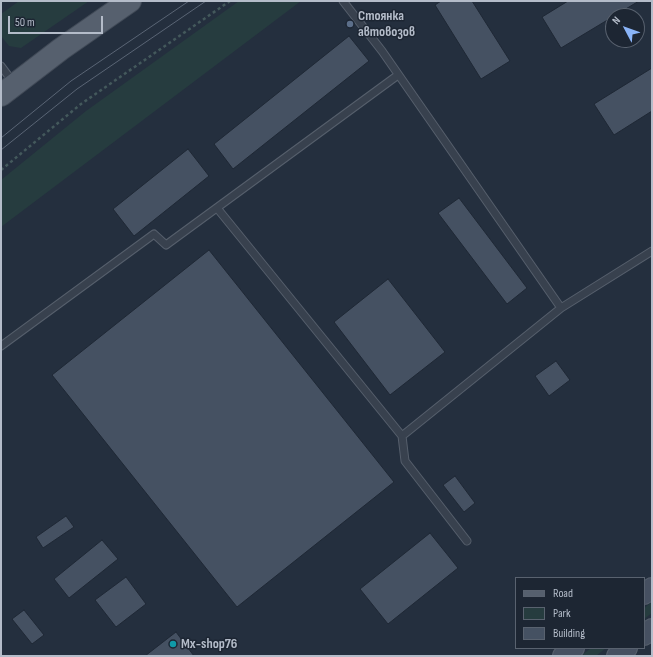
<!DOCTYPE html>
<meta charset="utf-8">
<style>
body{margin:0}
#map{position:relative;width:653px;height:657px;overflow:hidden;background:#242f3e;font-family:"Sofia Sans Condensed",sans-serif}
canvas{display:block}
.frame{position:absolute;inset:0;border:2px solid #b4bcc9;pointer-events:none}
.legend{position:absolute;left:515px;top:577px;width:130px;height:72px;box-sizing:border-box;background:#1d2633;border:1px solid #59626f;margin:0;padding:5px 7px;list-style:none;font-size:12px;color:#b4bcc9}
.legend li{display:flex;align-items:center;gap:8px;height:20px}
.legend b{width:20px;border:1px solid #59626f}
.north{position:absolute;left:605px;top:8px;width:40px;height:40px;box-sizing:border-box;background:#1d2633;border:1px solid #59626f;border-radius:50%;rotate:311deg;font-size:11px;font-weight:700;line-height:16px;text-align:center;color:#b4bcc9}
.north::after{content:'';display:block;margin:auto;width:14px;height:18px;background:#8ab4f8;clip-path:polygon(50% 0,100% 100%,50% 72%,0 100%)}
.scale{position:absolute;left:8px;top:16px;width:95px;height:18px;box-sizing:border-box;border:2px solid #b4bcc9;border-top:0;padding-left:5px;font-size:12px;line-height:14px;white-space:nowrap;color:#b4bcc9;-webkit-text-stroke:3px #1d2633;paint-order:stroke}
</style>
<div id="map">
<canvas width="653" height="657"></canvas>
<div class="frame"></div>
<ul class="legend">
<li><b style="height:5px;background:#56606e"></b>Road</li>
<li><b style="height:11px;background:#263c3f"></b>Park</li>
<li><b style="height:11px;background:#455162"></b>Building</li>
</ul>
<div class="north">N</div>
<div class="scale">50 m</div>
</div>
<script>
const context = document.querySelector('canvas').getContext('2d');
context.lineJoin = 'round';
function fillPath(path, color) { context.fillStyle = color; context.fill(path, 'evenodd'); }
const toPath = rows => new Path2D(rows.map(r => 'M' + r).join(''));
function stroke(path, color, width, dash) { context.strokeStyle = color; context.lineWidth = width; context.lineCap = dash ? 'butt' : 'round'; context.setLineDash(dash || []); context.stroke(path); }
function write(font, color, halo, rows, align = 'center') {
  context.font = font + ' "Sofia Sans Condensed",sans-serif'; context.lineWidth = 3; context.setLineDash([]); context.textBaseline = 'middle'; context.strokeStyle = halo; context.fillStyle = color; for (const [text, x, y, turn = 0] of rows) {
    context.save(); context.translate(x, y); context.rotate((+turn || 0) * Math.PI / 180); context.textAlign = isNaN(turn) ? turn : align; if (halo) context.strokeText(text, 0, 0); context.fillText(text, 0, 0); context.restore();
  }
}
const green = toPath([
 [19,1,89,1,21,48,9,46,1,36,1,14],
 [239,1,301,1,1,227,1,180,86,111],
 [652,602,652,613,644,619,644,608],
 [591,648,606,648,596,656,581,656]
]);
const building = toPath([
 [441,1,472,1,510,61,481,79,435,5,441,1],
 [568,1,639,1,561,48,542,17,568,1],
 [349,36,369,61,233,169,214,144,349,36],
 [652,68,652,111,614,135,594,104,652,68],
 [188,149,209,176,134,236,113,209,188,149],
 [459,198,527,288,507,304,438,213,459,198],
 [209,250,394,482,237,607,52,375,209,250],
 [388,279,445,352,390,395,334,322,388,279],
 [556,361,570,380,549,396,535,376,556,361],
 [455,476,475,503,464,512,443,485,455,476],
 [66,516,74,527,43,548,36,537,66,516],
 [430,533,458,568,388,624,360,589,430,533],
 [102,540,118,559,69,598,54,579,102,540],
 [126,577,146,604,116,627,95,600,126,577],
 [24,610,44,635,32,644,12,619,24,610],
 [176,632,194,656,145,656,176,632]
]);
const path = toPath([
 [1,170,81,104,230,1]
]);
const service = toPath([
 [343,1,382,51,561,308,652,251],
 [1,66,13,82],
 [217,208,402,436],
 [1,346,154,234,166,245,398,75],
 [467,541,405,461,402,436,561,308]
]);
const secondary = toPath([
 [644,594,652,588],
 [644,635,652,629],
 [563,656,574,648],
 [617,656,627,648]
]);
const primary = toPath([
 [1,95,61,49,130,1]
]);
const tram = toPath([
 [1,138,71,81,189,1],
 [1,150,77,89,206,1]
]);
const markers = [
 [350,24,4,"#5c6f8a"],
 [173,644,4,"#0f9aa8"]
];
const poiNames = [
 ["Стоянка",358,16],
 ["автовозов",358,32],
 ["Mx-shop76",181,644]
];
fillPath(green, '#263c3f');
fillPath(building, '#455162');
stroke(building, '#1f2835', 1);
stroke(service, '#565f6c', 9);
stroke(secondary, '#565f6c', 22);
stroke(primary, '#414a57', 24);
stroke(path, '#44595c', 2.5, [3, 3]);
stroke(service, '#38414e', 7);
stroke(secondary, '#465061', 20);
stroke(primary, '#56606e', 22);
stroke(tram, '#5a6575', 1);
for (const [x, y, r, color] of markers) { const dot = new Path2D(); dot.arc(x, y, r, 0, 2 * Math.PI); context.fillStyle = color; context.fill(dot); stroke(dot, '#1d2633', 1.5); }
write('bold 14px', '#b4bcc9', '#1d2633', poiNames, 'left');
</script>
